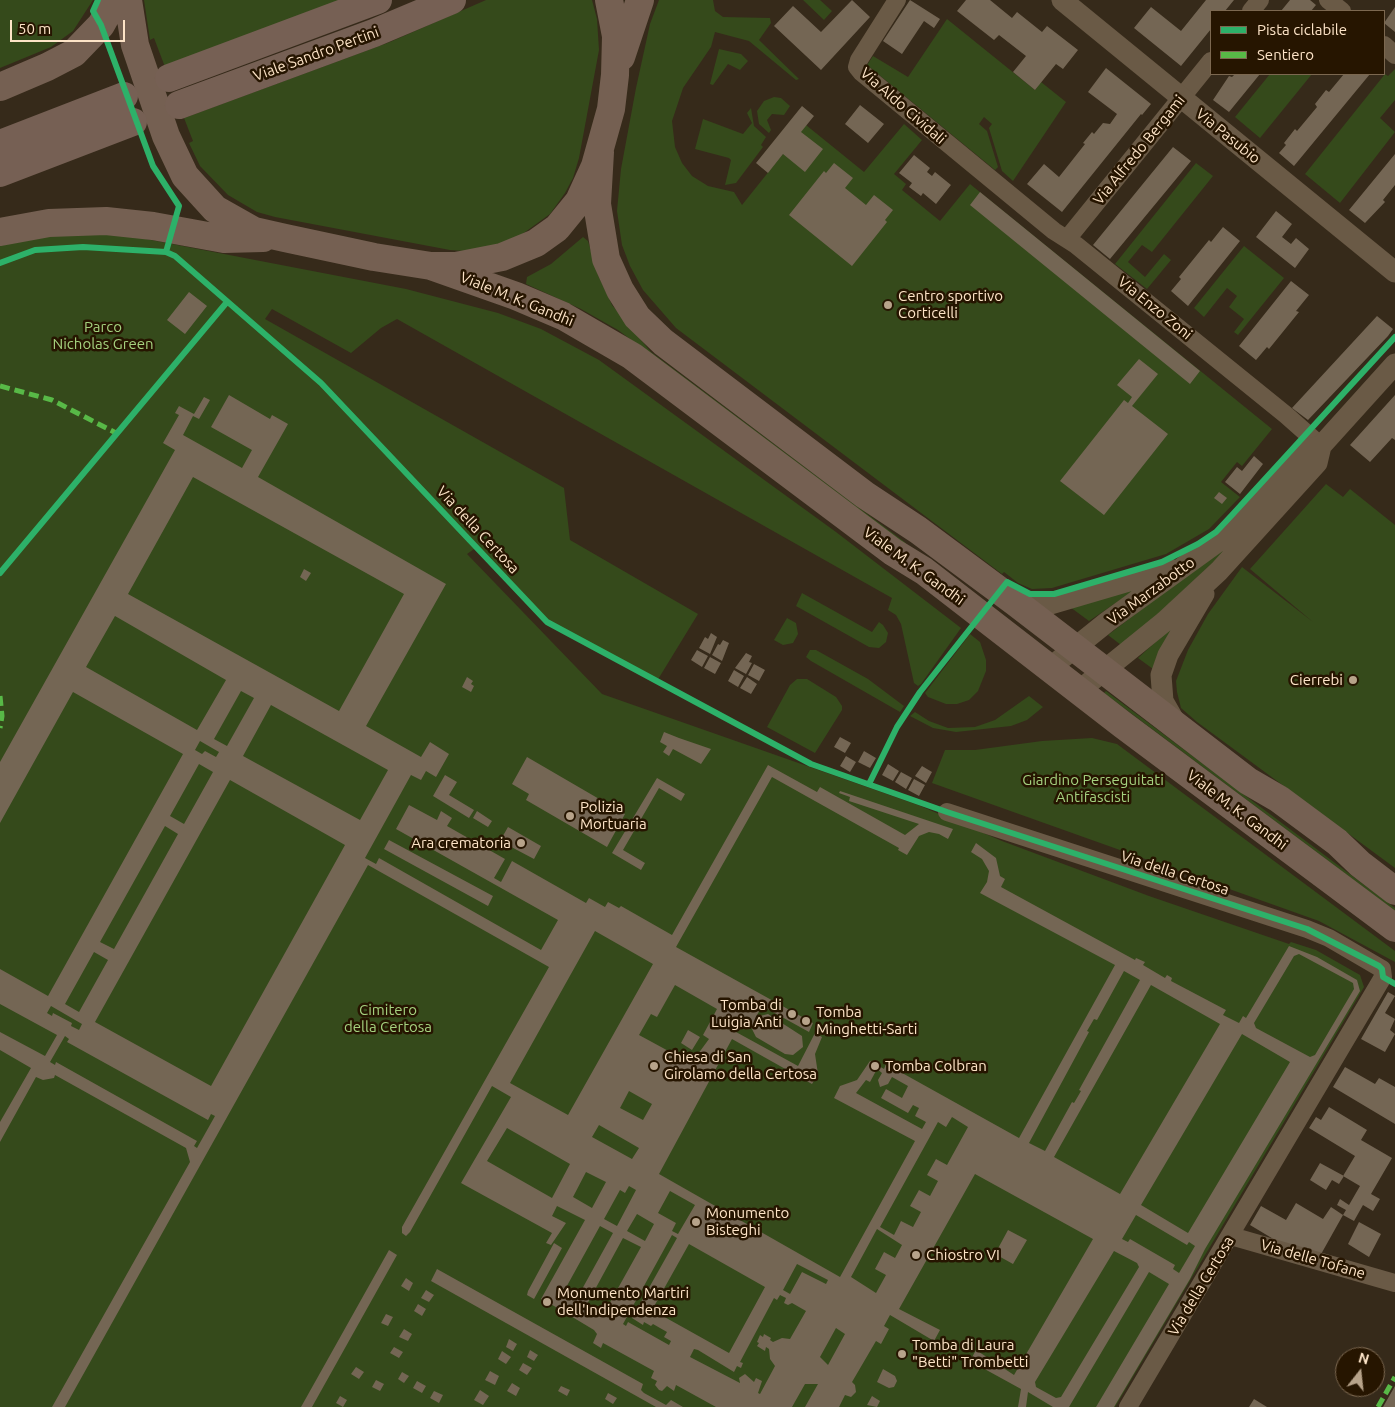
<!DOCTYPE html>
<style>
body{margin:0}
#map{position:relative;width:1395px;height:1407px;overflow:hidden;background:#362a1a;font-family:Ubuntu,sans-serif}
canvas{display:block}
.legend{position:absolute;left:1210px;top:10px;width:175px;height:65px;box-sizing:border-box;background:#261500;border:1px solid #7c6850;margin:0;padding:6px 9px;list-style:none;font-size:15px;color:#fde4c7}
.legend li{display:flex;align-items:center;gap:10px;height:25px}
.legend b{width:25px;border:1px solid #7c6850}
.north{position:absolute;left:1335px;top:1347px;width:50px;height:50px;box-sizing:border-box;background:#261500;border:1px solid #7c6850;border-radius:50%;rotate:16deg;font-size:14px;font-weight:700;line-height:20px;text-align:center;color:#fde4c7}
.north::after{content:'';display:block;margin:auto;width:18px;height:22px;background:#b7a38a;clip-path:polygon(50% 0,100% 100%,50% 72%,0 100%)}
.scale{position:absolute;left:10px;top:20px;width:115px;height:22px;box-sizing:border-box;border:2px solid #fde4c7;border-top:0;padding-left:6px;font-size:15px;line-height:18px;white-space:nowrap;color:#fde4c7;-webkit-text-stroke:4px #261500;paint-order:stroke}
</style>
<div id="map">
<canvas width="1395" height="1407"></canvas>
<ul class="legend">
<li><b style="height:6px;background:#2db169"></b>Pista ciclabile</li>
<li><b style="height:6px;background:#58b947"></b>Sentiero</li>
</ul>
<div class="north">N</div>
<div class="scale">50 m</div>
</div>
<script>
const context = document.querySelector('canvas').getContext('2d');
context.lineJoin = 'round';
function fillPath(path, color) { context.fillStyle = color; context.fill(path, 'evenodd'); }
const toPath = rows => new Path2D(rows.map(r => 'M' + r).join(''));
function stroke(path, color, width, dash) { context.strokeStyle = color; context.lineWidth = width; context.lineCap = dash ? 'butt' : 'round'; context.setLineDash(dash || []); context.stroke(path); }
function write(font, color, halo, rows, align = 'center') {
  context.font = font + ' Ubuntu,sans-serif'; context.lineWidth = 5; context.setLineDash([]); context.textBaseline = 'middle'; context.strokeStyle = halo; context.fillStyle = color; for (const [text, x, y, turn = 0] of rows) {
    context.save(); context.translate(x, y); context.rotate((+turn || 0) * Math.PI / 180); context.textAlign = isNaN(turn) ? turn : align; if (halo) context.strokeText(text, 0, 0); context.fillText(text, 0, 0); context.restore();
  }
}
const green = toPath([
 [0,0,93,0,73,31,51,47,0,68],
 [144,0,340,0,165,67,154,38,150,40],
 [486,0,592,0,597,19,599,50,579,158,573,178,565,193,550,214,521,235,502,244,464,251,450,250,275,217,257,212,228,195,200,166,189,143,193,141,184,118,390,42],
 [659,0,713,0,715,11,723,17,770,18,771,23,759,40,799,79,796,80,749,41,715,32,711,47,683,88,672,121,675,147,682,163,692,176,708,186,734,192,742,205,806,125,864,172,904,124,922,140,894,174,906,184,902,190,940,221,970,184,1272,429,1242,466,1237,462,1221,482,1240,497,1209,529,1166,554,1052,588,1032,589,1018,583,1004,572,1002,574,676,328,643,290,630,266,622,245,617,211,621,169,636,88,650,24],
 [803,0,820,0,832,11,824,20],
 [947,19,1035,90,1041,82,1066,102,1013,181,1002,171,989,128,992,124,984,117,979,124,987,131,998,167,995,170,867,65,873,56,908,77],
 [719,49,741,54,748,61,740,70,728,64,713,85,710,84],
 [1395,69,1395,100,1380,118,1395,132,1340,203,1305,174,1385,74,1388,76],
 [1270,74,1312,74,1260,138,1235,117],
 [774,97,781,98,790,106,784,115,772,114,767,120,771,130,769,133,759,124,757,111,764,101],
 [751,108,754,126,766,137,761,145,763,147,736,183,725,185,731,160,729,158,695,149,703,119,743,134,752,123,747,113],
 [1196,163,1213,176,1152,252,1142,245,1128,262,1145,277,1164,254,1171,260,1147,289,1115,264],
 [44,231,120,234,406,289,498,313,541,329,599,360,836,532,961,628,921,684,918,686,914,683,901,624,896,615,888,610,892,598,397,319,381,328,351,353,272,309,265,319,564,488,570,540,698,614,657,681,547,622,477,547,467,554,602,694,918,805,1002,841,1149,896,1289,944,1291,942,1316,950,1360,975,1364,987,1115,1407,0,1407,0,245],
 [583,237,588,241,598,275,612,305,651,352,906,543,905,545,618,330,581,309,526,284,527,277,551,264],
 [1244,246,1284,278,1238,335,1234,332,1244,319,1229,307,1237,296,1227,288,1204,317,1194,308],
 [1326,484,1343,497,1350,489,1395,525,1395,868,1197,722,1181,708,1177,692,1176,681,1188,650,1208,614,1242,567,1313,622,1250,569],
 [1222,548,1224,552,1136,635,1121,645,1108,635],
 [1138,588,1089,621,1070,607],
 [802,593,872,632,879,622,883,625,888,633,886,642,879,648,869,647,796,606],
 [787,618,796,623,798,634,793,643,783,645,774,640],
 [1173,626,1153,669,1138,658],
 [970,634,980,642,986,660,986,671,978,691,969,700,957,704,946,704,928,697,925,693],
 [810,650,816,650,868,679,904,706,900,712,811,661,806,657],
 [797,679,807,679,836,697,842,706,842,710,815,753,767,727,790,685],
 [1106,691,1395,908,1395,911,1104,693],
 [1029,696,1043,707,1027,720,1011,726,956,732,933,728,910,716,915,712,929,721,948,728,975,727,995,720],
 [1092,738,1117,744,1395,951,1395,962,1319,921,932,783,945,750,975,750,1042,741]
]);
const building = toPath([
 [852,0,870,17,821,70,774,26,793,6,821,32],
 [910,0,940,19,934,28,924,21,902,54,883,41],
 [966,0,990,0,1012,18,1017,12,1042,32,1047,26,1078,50,1063,69,1056,64,1035,90,1013,72,1026,56,999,35,994,40,957,11],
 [1206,0,1234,0,1225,11,1211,11,1211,29,1181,66,1134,28,1151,7,1181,31],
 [1290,0,1310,0,1316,5,1311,11,1281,11],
 [1395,7,1395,32,1384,23],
 [1106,68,1151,104,1142,115,1141,114,1062,212,1027,184,1044,164,1059,177,1085,144,1083,143,1092,132,1094,134,1103,123,1110,124,1117,114,1088,92],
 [1235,74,1260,74,1229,112,1213,100,1229,76,1232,77],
 [1344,74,1370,74,1294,166,1279,153,1286,145,1284,143,1295,129,1297,131,1317,107,1315,104,1326,90,1329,92],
 [860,105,884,124,868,143,845,124],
 [802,106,814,116,801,132,823,149,805,172,783,154,768,173,756,163],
 [1173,147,1191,161,1110,259,1093,245],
 [1395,154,1395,185,1383,200,1385,202,1365,223,1349,210],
 [914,155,930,168,927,172,932,176,935,172,951,185,936,204,923,193,921,196,909,187,912,183,899,173],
 [834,163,853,178,845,188,866,205,874,195,893,210,885,220,887,222,852,266,789,215,824,171,826,173],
 [980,192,1200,371,1190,384,970,205],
 [1276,211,1292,224,1282,237,1291,244,1296,238,1309,249,1295,268,1256,237],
 [1223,227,1240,241,1188,306,1171,291,1181,279,1179,277,1209,240,1211,242],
 [1291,281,1309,295,1296,311,1299,312,1269,349,1267,347,1256,360,1239,346],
 [189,292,207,306,185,334,167,320],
 [1377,316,1393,329,1388,336,1308,420,1292,408],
 [1139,359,1158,374,1132,406,1168,434,1104,515,1060,481,1124,400,1128,403,1132,397,1117,385],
 [229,395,270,419,272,415,288,424,258,477,446,584,366,726,421,757,430,742,449,754,436,777,426,771,421,780,411,775,365,858,376,864,379,858,541,950,558,920,396,829,409,805,437,820,441,811,452,818,447,826,505,859,494,878,501,882,512,861,586,903,589,898,605,907,608,902,619,908,621,906,672,935,768,765,817,792,820,787,905,835,919,824,849,801,850,797,839,793,840,791,953,829,948,839,939,834,929,832,919,836,907,855,898,850,899,848,772,777,676,947,813,1023,809,1032,762,1006,756,1017,768,1014,802,1036,803,1047,793,1055,785,1054,756,1037,751,1027,741,1022,736,1032,798,1066,815,1033,822,1037,815,1054,818,1074,812,1084,732,1039,659,1174,840,1277,915,1141,834,1098,840,1086,857,1080,870,1061,884,1069,886,1064,1019,1138,1115,965,980,893,987,882,989,871,982,859,971,852,976,843,996,858,1000,876,1005,879,1001,887,1135,960,1136,958,1145,962,1143,965,1165,978,1167,975,1172,978,1171,981,1226,1010,1223,1015,1239,1023,1243,1016,1246,1018,1289,946,1317,957,1357,980,1360,991,1205,1249,1190,1279,1114,1407,1096,1407,1169,1284,1149,1272,1069,1407,1053,1407,1028,1392,1026,1407,1018,1407,1021,1389,970,1361,976,1350,1014,1375,1093,1239,975,1174,899,1309,940,1330,934,1341,890,1315,884,1326,889,1329,881,1344,876,1341,852,1382,855,1385,856,1392,851,1397,845,1395,839,1407,805,1407,818,1384,805,1384,792,1407,716,1407,676,1385,674,1391,667,1386,662,1391,659,1390,655,1385,657,1381,651,1378,654,1371,603,1343,601,1348,593,1343,597,1334,594,1330,549,1303,545,1304,541,1299,585,1220,557,1206,552,1216,566,1223,551,1245,546,1243,552,1233,461,1183,511,1097,492,1086,410,1232,406,1236,402,1233,402,1227,549,967,368,865,65,1407,52,1407,190,1162,186,1148,55,1075,54,1078,43,1080,36,1077,0,1142,0,1122,31,1068,0,1050,0,1032,45,1056,57,1035,0,1004,0,969,48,996,183,754,73,692,0,823,0,762,175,450,163,443,179,415,175,413,179,406,194,414,204,397,210,400,199,419,193,416,183,435,242,468,252,450,211,427],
 [193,477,404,594,339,711,128,594],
 [115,616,226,680,197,730,86,667],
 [241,691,254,698,227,746,214,739],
 [271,705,388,770,360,820,243,756],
 [200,741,219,752,216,757,205,751,202,754,195,750],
 [199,764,213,772,184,824,170,816],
 [230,780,345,845,211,1086,95,1022],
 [165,826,178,834,114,949,100,942],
 [595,931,653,964,568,1115,510,1083],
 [94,952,108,960,79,1012,65,1004],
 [1299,954,1353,983,1354,989,1315,1055,1310,1057,1256,1028,1254,1023,1294,956],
 [1124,971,1140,980,1079,1090,1081,1091,1074,1103,1072,1102,1045,1151,1029,1143,1089,1032,1087,1031,1094,1019,1097,1020],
 [675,985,717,1009,703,1035,709,1039,695,1058,685,1060,639,1035,651,1014,657,1017],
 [1151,985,1220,1024,1120,1194,1054,1157],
 [51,1006,82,1024,79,1030,71,1026,72,1023,53,1013,52,1016,47,1013],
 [1242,1034,1290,1062,1188,1233,1141,1205],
 [65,1036,69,1039,67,1042,208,1120,211,1114,215,1116,197,1148,194,1146,197,1141,56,1062,55,1065,50,1062],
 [877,1069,882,1073,878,1080,880,1087,888,1084,892,1077,908,1086,902,1098,886,1089,881,1098,908,1113,913,1105,919,1108,915,1116,926,1122,922,1129,856,1093,866,1080,870,1082],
 [629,1091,652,1104,643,1120,620,1108],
 [952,1117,968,1127,947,1165,936,1159,927,1175,938,1181,930,1196,919,1190,910,1206,921,1212,913,1227,901,1221,894,1235,880,1227,938,1122,946,1127],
 [599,1125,639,1148,632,1159,592,1137],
 [507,1128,570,1164,552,1198,487,1161],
 [586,1172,606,1182,592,1208,573,1197],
 [629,1186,636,1190,617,1226,604,1219,620,1190,625,1193],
 [670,1191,695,1205,678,1234,672,1231,676,1223,658,1213],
 [637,1214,654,1224,645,1241,627,1231],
 [1136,1215,1187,1245,1189,1242,1195,1246,1179,1273,1173,1269,1175,1265,1130,1239,1128,1242,1122,1239],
 [600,1226,613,1233,576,1300,563,1293],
 [877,1229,902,1245,895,1258,884,1252,875,1269,886,1275,876,1293,851,1277],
 [672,1235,677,1238,632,1318,643,1325,644,1322,651,1326,653,1324,667,1332,664,1337,671,1341,669,1345,628,1322,626,1326,623,1324],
 [623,1238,641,1247,603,1315,586,1306],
 [689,1244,765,1287,729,1353,652,1310],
 [1114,1251,1137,1263,1139,1267,1061,1397,1056,1398,1036,1387,1035,1382],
 [797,1264,828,1280,826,1284,802,1272,790,1294,783,1290],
 [780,1295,786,1298,784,1303,788,1305,792,1303,806,1311,790,1339,782,1338,773,1342,770,1340,771,1338,764,1334,763,1337,760,1335,757,1342,759,1343,757,1346,765,1351,766,1347,769,1349,770,1359,775,1366,760,1394,758,1393,762,1381,756,1378,754,1382,745,1374,739,1378,740,1383,690,1357,694,1349,698,1350,734,1372,737,1366,741,1368,743,1363,740,1362,774,1298,777,1300],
 [836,1328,845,1334,828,1365,820,1357],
 [1395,395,1395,440,1392,438,1370,462,1350,445],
 [1254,456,1263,464,1240,494,1225,482,1237,467,1242,471],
 [1219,492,1227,498,1222,504,1214,498],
 [304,569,311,573,306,581,300,577],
 [711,633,717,637,710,654,699,648,705,637,708,639],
 [723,640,729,643,722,661,712,655,718,644,720,645],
 [697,650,708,656,702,667,691,660],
 [746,653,752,656,749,662,752,663,746,674,735,668],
 [710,657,721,663,715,674,704,668],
 [754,664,765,670,759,681,748,675],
 [734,670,744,676,738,687,728,681],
 [467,677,473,681,471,684,474,686,471,692,462,687],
 [747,677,757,684,751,694,740,688],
 [664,732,679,738,711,749,701,764,673,749,669,756,663,752,667,746,660,742],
 [840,737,851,743,845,753,834,747],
 [864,751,876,758,870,768,858,762],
 [846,756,856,762,850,772,840,766],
 [527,757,625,814,607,847,526,800,529,794,512,784],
 [888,764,899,771,893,781,882,775],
 [922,766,932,772,926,783,915,776],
 [901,772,912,778,906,789,895,782],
 [445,775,457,782,449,795,474,810,469,818,433,796],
 [657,778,685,794,681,801,659,788,623,850,645,863,641,870,612,853],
 [914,779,925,785,919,796,908,790],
 [477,811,492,821,488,827,473,818],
 [508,827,541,846,534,859,500,841],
 [389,840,493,896,488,906,384,849],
 [1388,992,1395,996,1385,1013,1395,1019,1390,1030,1395,1034,1385,1052,1361,1039],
 [688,1030,700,1037,692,1050,681,1043],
 [1345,1067,1375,1084,1379,1078,1395,1087,1395,1124,1333,1087],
 [1329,1107,1367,1130,1361,1140,1392,1158,1371,1194,1380,1199,1373,1211,1363,1205,1354,1221,1343,1215,1346,1210,1337,1205,1340,1199,1349,1205,1360,1186,1343,1176,1355,1156,1309,1128,1316,1117,1321,1120],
 [1320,1163,1344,1176,1339,1184,1332,1180,1326,1190,1310,1180],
 [1296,1203,1323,1219,1331,1207,1343,1215,1320,1256,1275,1240,1250,1225,1261,1206,1286,1220],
 [1359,1222,1381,1234,1369,1257,1348,1244],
 [1008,1230,1027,1240,1013,1264,995,1254],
 [554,1243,562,1248,534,1299,527,1295,528,1291],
 [389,1250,397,1255,312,1407,301,1407],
 [437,1269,643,1384,641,1390,644,1393,666,1405,671,1400,683,1407,656,1407,431,1281],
 [406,1278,413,1283,409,1291,401,1286],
 [426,1290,434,1295,429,1302,421,1298],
 [418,1304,426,1309,422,1316,414,1311],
 [386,1314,393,1317,388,1326,381,1323],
 [404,1329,412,1334,408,1341,399,1337],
 [509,1339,517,1344,513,1351,506,1347],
 [394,1347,403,1352,399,1358,390,1353],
 [530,1350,538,1355,534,1361,527,1357],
 [502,1351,511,1357,506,1364,498,1359],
 [523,1363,532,1368,527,1375,519,1370],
 [356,1367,364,1372,359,1379,351,1374],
 [883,1369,895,1376,897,1381,894,1387,889,1388,877,1382],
 [490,1371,499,1376,495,1385,485,1380],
 [402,1372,409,1376,404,1383,398,1379],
 [376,1380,384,1384,380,1391,372,1387],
 [417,1381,426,1386,422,1393,413,1388],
 [512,1383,520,1388,516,1396,507,1391],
 [561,1386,570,1390,567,1396,558,1391],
 [1395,1386,1395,1407,1383,1407],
 [480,1390,489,1396,483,1405,474,1400],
 [434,1391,443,1395,439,1403,430,1398],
 [608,1393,617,1398,613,1404,605,1399],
 [340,1396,347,1400,343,1407,336,1403],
 [872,1396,880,1401,877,1407,867,1405],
 [1254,1399,1267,1407,1249,1407]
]);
const minor = toPath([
 [897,0,859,60,857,67,861,72,1054,231,1076,245,1286,415,1321,446],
 [1328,0,1342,11],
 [1251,11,1260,0],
 [1384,45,1395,55],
 [1067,239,1211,61],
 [947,812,1307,929,1329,938,1382,969,1383,977,1128,1407],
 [1231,1236,1395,1283]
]);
const tertiary = toPath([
 [1062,0,1395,272],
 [1015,602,1023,605,1044,606,1170,569],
 [1051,667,1107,622,1223,538,1304,450,1321,446],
 [1080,690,1164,622,1219,571,1317,463,1321,446,1395,364],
 [1175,722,1163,701,1161,675,1168,655,1204,594]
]);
const primary = toPath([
 [128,0,135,45,166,136,185,176,215,209,254,231,285,238,374,257,431,266,456,266,502,257,536,243,557,228,579,201,595,166,611,109,615,75,616,36,609,0],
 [621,57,640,0],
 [0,87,47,67,74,53,101,25,115,0],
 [600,152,597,204,606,259,620,290,637,317,663,342,865,495,918,530,1015,602,1248,781,1279,799,1337,842,1360,864,1395,891],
 [0,232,49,223,106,221,153,226,224,239,263,238],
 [431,266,516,296,563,316,632,356,893,552,924,571,1123,725,1395,928]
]);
const trunk = toPath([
 [169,78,378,0],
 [179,105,374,33,452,0],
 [0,144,124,96],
 [0,173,133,122]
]);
const quiet = toPath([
 [0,386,52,400,116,433],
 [0,696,2,716,0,728],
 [1378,1407,1395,1377]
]);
const cycleway = toPath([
 [98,0,93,11,101,25,153,166,179,206,166,252],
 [0,263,35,250,83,247,166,252,175,256,321,383,547,622,811,764,947,812,1307,929,1379,966,1382,969,1383,977,1395,984],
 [0,573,227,302],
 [869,784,897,727,920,692,1007,582,1030,594,1054,594,1162,562,1198,544,1216,532,1232,515,1395,337]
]);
const markers = [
 [888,305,5,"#b7a38a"],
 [1353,680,5,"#b7a38a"],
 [570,816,5,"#b7a38a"],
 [521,843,5,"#b7a38a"],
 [792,1014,5,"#b7a38a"],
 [806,1021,5,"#b7a38a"],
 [654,1066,5,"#b7a38a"],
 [875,1066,5,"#b7a38a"],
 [696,1222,5,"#b7a38a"],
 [916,1255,5,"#b7a38a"],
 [547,1302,5,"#b7a38a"],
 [902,1354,5,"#b7a38a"]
];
const streetNames = [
 ["Viale Sandro Pertini",316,54,-20],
 ["Via Aldo Cividali",903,106,41],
 ["Via Pasubio",1228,136,39],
 ["Via Alfredo Bergami",1139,150,-51],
 ["Viale M. K. Gandhi",517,299,22],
 ["Via Enzo Zoni",1155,308,39],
 ["Via della Certosa",478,530,47],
 ["Viale M. K. Gandhi",914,566,36],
 ["Via Marzabotto",1151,591,-36],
 ["Viale M. K. Gandhi",1237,810,37],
 ["Via della Certosa",1175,873,18],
 ["Via delle Tofane",1313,1259,16],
 ["Via della Certosa",1201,1286,-59]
];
const poiNames = [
 ["Centro sportivo",898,296],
 ["Corticelli",898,313],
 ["Cierrebi",1343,680,"right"],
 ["Polizia",580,807],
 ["Mortuaria",580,824],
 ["Ara crematoria",511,843,"right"],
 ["Tomba di",782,1005,"right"],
 ["Luigia Anti",782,1022,"right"],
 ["Tomba",816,1012],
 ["Minghetti-Sarti",816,1029],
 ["Chiesa di San",664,1057],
 ["Girolamo della Certosa",664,1074],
 ["Tomba Colbran",885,1066],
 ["Monumento",706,1213],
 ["Bisteghi",706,1230],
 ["Chiostro VI",926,1255],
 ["Monumento Martiri",557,1293],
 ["dell'Indipendenza",557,1310],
 ["Tomba di Laura",912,1345],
 ["\"Betti\" Trombetti",912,1362]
];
const parkNames = [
 ["Parco",103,327],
 ["Nicholas Green",103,344],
 ["Giardino Perseguitati",1093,780],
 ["Antifascisti",1093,797],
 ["Cimitero",388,1010],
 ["della Certosa",388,1027]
];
fillPath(green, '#354a1b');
fillPath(building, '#746654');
stroke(minor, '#6a5a46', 18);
stroke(tertiary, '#6a5a46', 21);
stroke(primary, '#756052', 28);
stroke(trunk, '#766054', 28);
stroke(quiet, '#58b947', 5, [10, 5]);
stroke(cycleway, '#2db169', 6);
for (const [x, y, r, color] of markers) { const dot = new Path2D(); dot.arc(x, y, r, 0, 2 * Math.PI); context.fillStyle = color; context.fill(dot); stroke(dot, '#261500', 2); }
write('15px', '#fde4c7', '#261500', streetNames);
write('15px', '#fde4c7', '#261500', poiNames, 'left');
write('15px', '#a4d17e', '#261500', parkNames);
</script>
